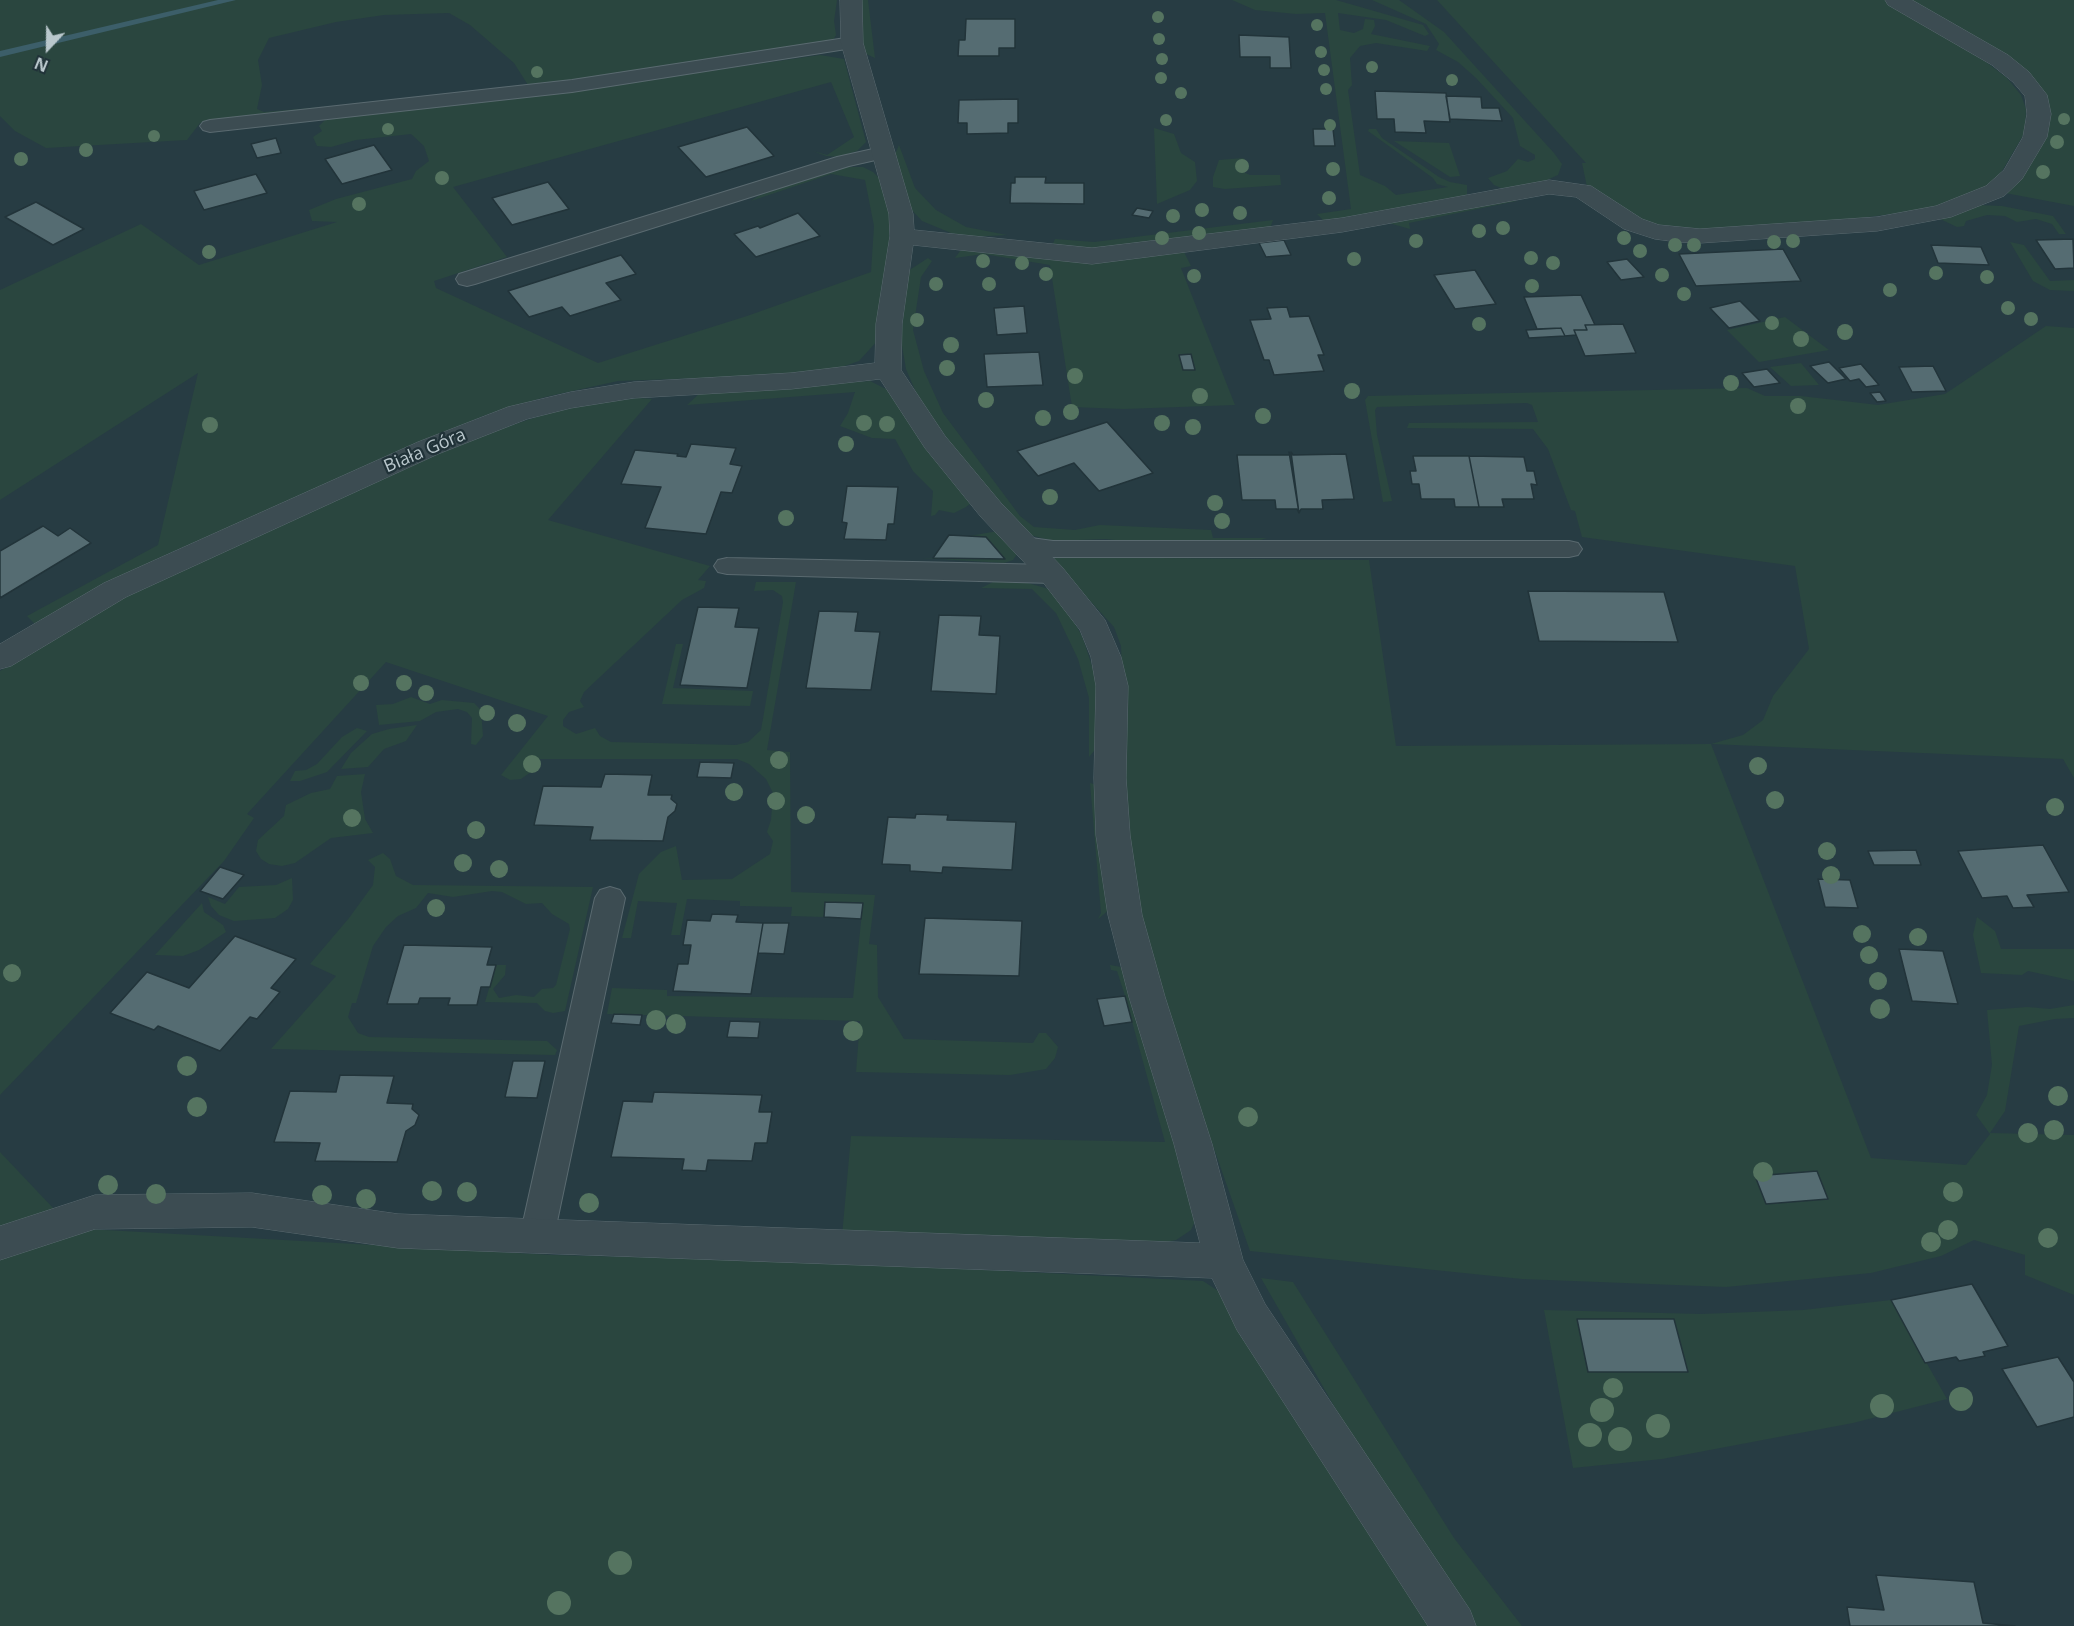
<!DOCTYPE html>
<meta charset="utf-8">
<style>
body{margin:0}
#map{position:relative;width:2074px;height:1626px;overflow:hidden;background:#273c43;font-family:"Open Sans",sans-serif}
canvas{display:block}
.north{position:absolute;left:18px;top:18px;width:60px;height:60px;-webkit-text-stroke:4px #203238;paint-order:stroke;rotate:202deg;font-size:16px;font-weight:700;line-height:24px;text-align:center;color:#b9c7cc}
.north::after{content:'';display:block;margin:auto;width:21px;height:27px;background:#b9c7cc;clip-path:polygon(50% 0,100% 100%,50% 72%,0 100%)}
</style>
<div id="map">
<canvas width="2074" height="1626"></canvas>
<div class="north">N</div>
</div>
<script>
const context = document.querySelector('canvas').getContext('2d');
context.lineJoin = 'round';
function fillPath(path, color) { context.fillStyle = color; context.fill(path, 'evenodd'); }
const toPath = rows => new Path2D(rows.map(r => 'M' + r).join(''));
function stroke(path, color, width, dash) { context.strokeStyle = color; context.lineWidth = width; context.lineCap = dash ? 'butt' : 'round'; context.setLineDash(dash || []); context.stroke(path); }
function write(font, color, halo, rows, align = 'center') {
  context.font = font + ' "Open Sans",sans-serif'; context.lineWidth = 4.5; context.setLineDash([]); context.textBaseline = 'middle'; context.strokeStyle = halo; context.fillStyle = color; for (const [text, x, y, turn = 0] of rows) {
    context.save(); context.translate(x, y); context.rotate((+turn || 0) * Math.PI / 180); context.textAlign = isNaN(turn) ? turn : align; if (halo) context.strokeText(text, 0, 0); context.fillText(text, 0, 0); context.restore();
  }
}
const green = toPath([
 [0,0,837,0,834,21,836,35,832,42,724,61,413,101,200,123,187,140,46,148,15,131,0,116],
 [449,13,470,25,514,63,528,85,414,99,264,112,257,109,262,85,258,60,269,38,336,22,384,15],
 [856,0,868,0,875,58,862,52],
 [1232,0,1336,0,1423,25,1429,34,1425,36,1386,20,1338,13,1340,30,1354,33,1363,29,1365,19,1374,20,1375,26,1371,34,1430,46,1427,51,1376,43,1360,46,1350,58,1352,85,1348,90,1360,175,1385,186,1396,195,1448,187,1437,184,1433,178,1368,131,1369,129,1376,129,1382,138,1439,177,1450,182,1467,185,1467,197,1324,221,1317,214,1351,209,1325,13,1296,14,1255,10],
 [1372,0,1399,0,1444,32,1554,153,1562,164,1558,175,1538,184,1504,189,1494,185,1488,178,1507,171,1518,159,1528,162,1535,159,1535,155,1520,146,1513,118,1476,78,1458,62,1436,50,1439,44,1426,24],
 [1437,0,1886,0,1986,62,2007,78,2021,95,2026,109,2025,132,1999,176,1981,191,1930,209,1814,224,1709,230,1658,225,1640,219,1587,187,1582,163,1586,163],
 [1905,0,2074,0,2074,206,2005,193,2045,98],
 [820,55,844,59,866,142,857,151,840,157,826,156,813,151,827,155,854,137,831,82,453,187,507,257,434,281,436,288,598,363,747,316,871,272,874,226,865,180,831,174,751,201,765,191,843,167,863,167,873,172,882,181,890,204,889,241,878,340,859,361,839,368,782,375,618,381,545,397,483,416,159,558,35,624,27,616,158,545,198,373,0,500,0,290,141,224,199,265,337,222,312,221,309,210,336,199,412,179,416,171,429,161,424,146,411,134,356,140,331,147,317,146,313,137,322,131,319,126,326,119,528,97],
 [1154,128,1174,134,1181,153,1195,162,1197,181,1190,190,1157,204],
 [1394,141,1449,143,1460,176,1450,177],
 [899,145,915,188,936,210,966,227,1007,235,971,237,951,233,922,221,909,207,893,159],
 [1243,158,1248,163,1243,172,1250,175,1280,175,1281,185,1225,189,1213,187,1213,177,1219,160],
 [1506,199,1517,201,1409,223,1410,229,1385,222],
 [1977,205,2002,206,2053,216,2066,234,2059,234,2052,224,2036,219,2017,222,2005,216,1987,215,1966,221,1964,226,1957,227,1938,218],
 [1273,220,1269,231,1111,250,1051,248,1055,239,1094,242],
 [2010,242,2024,245,2050,281,2074,280,2074,291,2050,290,2033,281],
 [970,249,1184,252,1191,266,1181,268,1235,405,1124,409,1072,407,1050,265,983,254,955,258,960,251],
 [928,258,932,261,921,277,913,330,924,371,943,413,1020,516,1034,527,1075,530,1100,525,1211,530,1213,538,1267,538,1257,541,1131,542,1106,539,1053,541,1026,534,989,493,929,415,918,397,906,369,901,340,908,271],
 [1785,317,1829,350,1759,362,1727,330],
 [2046,326,2074,328,2074,778,2063,759,1711,744,1871,1158,1966,1165,1990,1134,1976,1115,1987,1095,1992,1065,1987,1010,2028,1007,2050,1009,2074,1005,2074,1018,2055,1019,2019,1026,2005,1111,1990,1133,2074,1135,2074,1295,2025,1275,2025,1255,1974,1240,1941,1256,1871,1273,1726,1287,1522,1279,1250,1251,1162,1001,1142,918,1122,790,1125,749,1121,646,1114,627,1053,560,1056,557,1369,560,1396,746,1711,744,1743,735,1763,720,1773,696,1809,649,1795,566,1582,537,1575,511,1571,510,1548,449,1533,429,1407,428,1409,423,1538,422,1532,405,1527,403,1377,407,1375,410,1377,435,1392,501,1383,502,1365,400,1368,396,1747,388,1765,396,1801,396,1878,405,1945,394],
 [1801,363,1819,385,1791,386,1770,367],
 [870,381,890,391,971,503,966,507,954,513,939,510,935,515,931,516,933,491,913,471,895,439,872,438,840,426,848,413,855,392,687,405,700,393],
 [639,398,652,399,548,520,710,566,698,580,706,581,704,588,682,600,584,692,580,701,584,707,569,712,563,720,563,726,576,734,595,728,600,736,611,742,736,745,748,742,761,730,783,602,782,596,773,590,754,591,756,582,796,582,767,750,790,752,791,892,875,895,869,944,877,945,878,997,904,1039,1033,1043,1039,1033,1046,1033,1058,1047,1055,1058,1046,1069,1010,1075,856,1072,860,1021,607,1014,612,988,667,990,667,996,853,998,863,903,826,902,824,917,791,916,792,907,740,906,740,901,687,899,680,935,671,935,677,903,638,901,631,938,622,938,639,874,661,852,676,846,682,880,732,879,770,854,773,841,767,832,771,820,773,793,766,779,749,764,737,759,539,759,531,772,521,779,510,780,501,775,548,716,386,662,247,814,254,818,224,861,0,1095,0,671,132,592,390,473,479,436,552,412,601,402],
 [998,531,1017,554,1013,560,1004,563,922,558,1005,559,986,537,969,536],
 [995,581,1024,582,1049,589,1065,606,1082,636,1098,684,1099,745,1089,757,1089,698,1078,659,1056,613,1032,589,981,588],
 [676,644,683,644,673,688,753,691,750,706,662,704],
 [411,697,430,704,442,700,474,703,481,710,483,736,476,745,471,744,472,718,467,712,458,709,436,712,420,721,379,725,376,705,393,704],
 [417,725,406,741,384,749,368,767,341,769,351,753,372,734,389,729],
 [357,728,367,731,327,772,300,781,290,781,295,771,306,770,317,764,342,737],
 [365,774,361,792,365,819,373,833,331,838,295,863,282,866,269,864,261,859,256,851,258,840,284,816,286,805,311,793,330,789,337,776],
 [1090,783,1097,785,1109,910,1098,919,1101,913],
 [383,853,390,859,396,876,413,885,593,887,565,1011,553,1013,545,1011,537,1003,485,1002,496,965,506,965,505,975,493,989,499,998,516,995,534,997,542,989,553,988,556,985,570,929,569,924,552,914,542,903,526,904,502,892,492,891,453,897,428,893,416,908,398,916,386,927,373,946,356,1003,352,1003,348,1017,358,1033,369,1037,547,1041,557,1050,555,1055,271,1049,336,976,310,964,349,918,373,885,375,867,368,860],
 [292,878,293,900,288,909,275,918,234,921,219,915,211,906,208,897,225,904,239,887,276,885],
 [202,903,204,912,223,925,226,932,199,950,183,956,155,955],
 [1977,917,1995,931,2001,949,2074,949,2074,981,2028,971,2022,975,1981,973,1973,935],
 [1110,965,1121,967,1127,972,1199,1212,1191,1230,1176,1240,1145,1246,842,1236,851,1136,1165,1142,1125,996,1117,971,1111,970],
 [0,1152,54,1209,87,1229,552,1255,825,1262,1203,1281,1223,1294,1437,1626,0,1626],
 [1261,1278,1293,1282,1454,1538,1522,1626,1472,1626,1358,1448],
 [1891,1300,1947,1399,1853,1423,1662,1459,1573,1468,1544,1310,1701,1314,1803,1310]
]);
const stream = toPath([
 [218,0,236,0,0,57,0,51,218,0]
]);
const building = toPath([
 [966,19,1015,19,1015,48,999,48,999,56,958,56,959,40,965,40,966,19],
 [1239,35,1289,37,1291,68,1270,68,1270,57,1240,57,1239,35],
 [1375,91,1446,93,1450,122,1424,121,1426,133,1395,132,1394,119,1377,119,1375,91],
 [1446,96,1481,97,1482,108,1499,108,1502,121,1450,119,1446,96],
 [1018,99,1018,123,1008,123,1008,133,967,134,967,123,958,123,959,100,1018,99],
 [747,127,774,156,706,177,678,147,747,127],
 [1313,129,1333,129,1335,146,1314,146,1313,129],
 [276,138,281,153,257,158,251,144,276,138],
 [374,145,392,170,342,184,325,159,374,145],
 [256,174,267,193,204,210,194,191,256,174],
 [1015,177,1046,177,1045,183,1084,183,1084,204,1010,203,1011,183,1015,183,1015,177],
 [548,182,569,209,512,225,492,198,548,182],
 [36,202,84,229,53,245,5,217,36,202],
 [1137,208,1153,211,1149,218,1132,215,1137,208],
 [798,213,820,236,756,257,734,234,758,226,760,228,798,213],
 [2073,239,2074,268,2055,269,2036,240,2073,239],
 [1284,240,1291,255,1266,257,1259,243,1284,240],
 [1931,245,1981,247,1989,265,1938,263,1931,245],
 [1783,249,1801,281,1696,286,1679,254,1783,249],
 [621,255,636,274,606,283,621,300,570,316,562,307,529,317,508,291,621,255],
 [1627,259,1644,277,1621,280,1607,262,1627,259],
 [1475,270,1496,304,1455,309,1434,275,1475,270],
 [1581,295,1595,325,1585,325,1587,330,1574,330,1576,335,1565,336,1561,328,1537,329,1524,297,1581,295],
 [1740,301,1760,321,1729,328,1710,308,1740,301],
 [1024,306,1027,333,997,335,994,308,1024,306],
 [1287,307,1290,317,1309,316,1324,355,1318,355,1324,371,1274,375,1269,360,1264,360,1250,320,1271,319,1267,308,1287,307],
 [1623,324,1636,353,1585,356,1574,330,1587,330,1585,325,1623,324],
 [1561,328,1565,336,1529,338,1526,330,1561,328],
 [1039,352,1043,385,987,387,984,354,1039,352],
 [1191,354,1195,370,1183,370,1179,355,1191,354],
 [1829,362,1846,379,1828,383,1810,366,1829,362],
 [1861,364,1879,385,1866,387,1859,379,1850,381,1839,368,1861,364],
 [1933,366,1946,391,1912,392,1899,367,1933,366],
 [1767,369,1780,383,1754,387,1742,373,1767,369],
 [1880,392,1886,401,1877,402,1870,393,1880,392],
 [1107,422,1153,473,1099,491,1074,463,1038,476,1017,451,1107,422],
 [691,444,736,448,730,464,742,466,732,493,721,492,706,534,645,528,661,487,621,484,635,450,678,454,677,456,686,457,691,444],
 [1289,452,1299,513,1297,509,1276,509,1275,500,1242,500,1237,455,1290,455,1289,452],
 [1291,452,1293,455,1346,454,1354,499,1322,500,1323,509,1301,509,1299,513,1291,452],
 [1413,456,1469,456,1479,507,1455,507,1454,499,1421,499,1419,484,1412,484,1410,471,1416,471,1413,456],
 [1469,456,1524,457,1527,471,1534,471,1537,485,1531,484,1534,499,1502,499,1504,507,1479,507,1469,456],
 [847,486,898,487,894,524,888,524,886,540,844,539,847,523,842,522,847,486],
 [43,526,58,536,70,528,91,543,0,598,0,551,43,526],
 [949,535,986,537,1005,559,933,558,949,535],
 [1528,591,1664,592,1678,642,1539,641,1528,591],
 [698,607,739,608,735,627,759,628,747,688,680,685,698,607],
 [819,611,858,612,855,631,880,632,871,690,806,688,819,611],
 [939,615,981,616,979,635,1000,636,996,694,931,691,939,615],
 [700,762,734,763,731,778,697,777,700,762],
 [605,774,652,775,648,795,672,795,671,799,677,804,675,811,668,817,663,841,590,840,593,827,534,825,543,786,601,787,605,774],
 [916,814,948,815,947,820,1016,822,1012,870,943,867,942,873,910,871,910,865,882,864,888,817,915,818,916,814],
 [2043,845,2069,892,2027,895,2034,907,2013,908,2007,896,1982,898,1958,851,2043,845],
 [1916,850,1921,865,1874,865,1868,851,1916,850],
 [220,867,244,875,223,899,200,891,220,867],
 [1818,879,1850,880,1858,908,1825,907,1818,879],
 [825,902,863,903,861,919,824,917,825,902],
 [712,914,738,915,736,922,763,923,751,994,673,991,678,964,688,964,691,945,683,945,687,920,710,921,712,914],
 [925,918,1022,921,1019,976,919,974,925,918],
 [763,923,789,923,784,954,758,953,763,923],
 [235,936,296,959,271,988,280,992,257,1019,250,1017,220,1051,158,1026,154,1030,110,1013,147,972,189,988,235,936],
 [404,945,492,947,487,965,496,965,490,987,481,987,477,1005,448,1005,450,998,420,998,418,1004,387,1004,404,945],
 [1899,949,1943,951,1958,1004,1912,1001,1899,949],
 [1125,996,1132,1022,1104,1026,1097,999,1125,996],
 [614,1014,642,1015,640,1025,611,1023,614,1014],
 [730,1021,760,1022,758,1038,727,1037,730,1021],
 [513,1061,545,1061,537,1098,505,1097,513,1061],
 [340,1075,394,1076,387,1103,413,1104,412,1109,419,1115,415,1125,406,1131,397,1162,315,1161,320,1143,274,1142,290,1091,336,1092,340,1075],
 [654,1092,762,1095,759,1112,772,1112,767,1143,755,1143,752,1161,708,1160,706,1171,682,1170,684,1159,611,1157,623,1101,652,1102,654,1092],
 [1817,1171,1828,1199,1766,1204,1755,1176,1817,1171],
 [1972,1284,2008,1346,1983,1352,1985,1356,1959,1361,1956,1357,1925,1363,1891,1300,1972,1284],
 [1577,1319,1674,1319,1688,1372,1588,1372,1577,1319],
 [2058,1357,2074,1382,2074,1417,2037,1427,2002,1369,2058,1357],
 [1876,1575,1974,1582,1983,1623,2015,1626,1850,1626,1847,1607,1884,1610,1876,1575]
]);
const lane = toPath([
 [852,37,859,39,862,43,859,47,572,92,210,132,203,130,200,126,203,122,210,120,572,80,852,37],
 [882,147,889,149,892,153,889,157,849,166,475,284,467,286,459,284,456,279,459,274,837,157,882,147],
 [1024,537,1053,541,1569,541,1578,543,1582,549,1578,555,1569,557,1053,557,1015,551,1011,545,1015,539,1024,537],
 [727,558,1052,565,1061,568,1065,574,1061,580,1052,583,727,574,718,572,714,566,718,560,727,558],
 [610,887,620,890,625,898,554,1236,549,1246,537,1251,525,1246,520,1236,595,898,600,890,610,887]
]);
const street = toPath([
 [840,0,862,0,863,43,913,214,914,230,1092,248,1342,218,1549,180,1591,186,1642,219,1659,225,1700,229,1877,217,1936,206,1986,186,2004,170,2023,137,2027,114,2025,96,2013,82,1992,65,1888,5,1885,0,1912,0,2008,55,2029,72,2047,95,2051,114,2047,137,2022,179,2004,196,1951,217,1877,231,1700,243,1678,242,1655,239,1624,229,1576,197,1549,194,1342,232,1092,264,913,245,902,324,901,370,945,436,1001,503,1062,567,1105,620,1121,657,1128,686,1126,778,1130,835,1142,915,1165,997,1212,1144,1243,1260,1265,1304,1470,1610,1476,1626,1428,1626,1237,1330,1212,1278,398,1248,252,1227,95,1229,0,1260,0,1226,95,1195,252,1193,398,1214,1200,1243,1174,1144,1129,997,1108,915,1096,835,1094,778,1096,686,1091,657,1080,630,1042,581,981,517,925,448,880,379,791,389,634,398,571,408,527,419,438,454,126,597,11,666,0,669,0,644,104,583,418,442,508,407,571,392,634,382,791,373,875,363,876,324,890,236,889,214,841,43,840,0]
]);
const trees = [
 [1158,17,6],
 [1317,25,6],
 [1159,39,6],
 [1321,52,6],
 [1162,59,6],
 [1372,67,6],
 [1324,70,6],
 [537,72,6],
 [1161,78,6],
 [1452,80,6],
 [1326,89,6],
 [1181,93,6],
 [2064,119,6],
 [1166,120,6],
 [1330,125,6],
 [388,129,6],
 [154,136,6],
 [2057,142,7],
 [86,150,7],
 [21,159,7],
 [1242,166,7],
 [1333,169,7],
 [2043,172,7],
 [442,178,7],
 [1329,198,7],
 [359,204,7],
 [1202,210,7],
 [1240,213,7],
 [1173,216,7],
 [1503,228,7],
 [1479,231,7],
 [1199,233,7],
 [1162,238,7],
 [1624,238,7],
 [1416,241,7],
 [1793,241,7],
 [1774,242,7],
 [1675,245,7],
 [1694,245,7],
 [1640,251,7],
 [209,252,7],
 [1531,258,7],
 [1354,259,7],
 [983,261,7],
 [1022,263,7],
 [1553,263,7],
 [1936,273,7],
 [1046,274,7],
 [1662,275,7],
 [1194,276,7],
 [1987,277,7],
 [936,284,7],
 [989,284,7],
 [1532,286,7],
 [1890,290,7],
 [1684,294,7],
 [2008,308,7],
 [2031,319,7],
 [917,320,7],
 [1772,323,7],
 [1479,324,7],
 [1845,332,8],
 [1801,339,8],
 [951,345,8],
 [947,368,8],
 [1075,376,8],
 [1731,383,8],
 [1352,391,8],
 [1200,396,8],
 [986,400,8],
 [1798,406,8],
 [1071,412,8],
 [1263,416,8],
 [1043,418,8],
 [864,423,8],
 [1162,423,8],
 [887,424,8],
 [210,425,8],
 [1193,427,8],
 [846,444,8],
 [1050,497,8],
 [1215,503,8],
 [786,518,8],
 [1222,521,8],
 [361,683,8],
 [404,683,8],
 [426,693,8],
 [487,713,8],
 [517,723,9],
 [779,760,9],
 [532,764,9],
 [1758,766,9],
 [734,792,9],
 [1775,800,9],
 [776,801,9],
 [2055,807,9],
 [806,815,9],
 [352,818,9],
 [476,830,9],
 [1827,851,9],
 [463,863,9],
 [499,869,9],
 [1831,875,9],
 [436,908,9],
 [1862,934,9],
 [1918,937,9],
 [1869,955,9],
 [12,973,9],
 [1878,981,9],
 [1880,1009,10],
 [656,1020,10],
 [676,1024,10],
 [853,1031,10],
 [187,1066,10],
 [2058,1096,10],
 [197,1107,10],
 [1248,1117,10],
 [2054,1130,10],
 [2028,1133,10],
 [1763,1172,10],
 [108,1185,10],
 [432,1191,10],
 [467,1192,10],
 [1953,1192,10],
 [156,1194,10],
 [322,1195,10],
 [366,1199,10],
 [589,1203,10],
 [1948,1230,10],
 [2048,1238,10],
 [1931,1242,10],
 [1613,1388,10],
 [1961,1399,12],
 [1882,1406,12],
 [1602,1410,12],
 [1658,1426,12],
 [1590,1435,12],
 [1620,1439,12],
 [620,1563,12],
 [559,1603,12]
];
const streetNames = [
 ["Biała Góra",425,451,-23]
];
fillPath(green, '#2a463f');
fillPath(stream, '#3c5e69');
fillPath(building, '#556c72');
stroke(building, '#22343a', 1.5);
stroke(lane, '#5a6a70', 2);
stroke(street, '#5a6a70', 1);
fillPath(lane, '#3c4c52');
fillPath(street, '#3c4c52');
context.fillStyle = '#557460';
for (const [x, y, r] of trees) { context.beginPath(); context.arc(x, y, r, 0, 2 * Math.PI); context.fill(); }
write('18px', '#b9c7cc', '#203238', streetNames);
</script>
